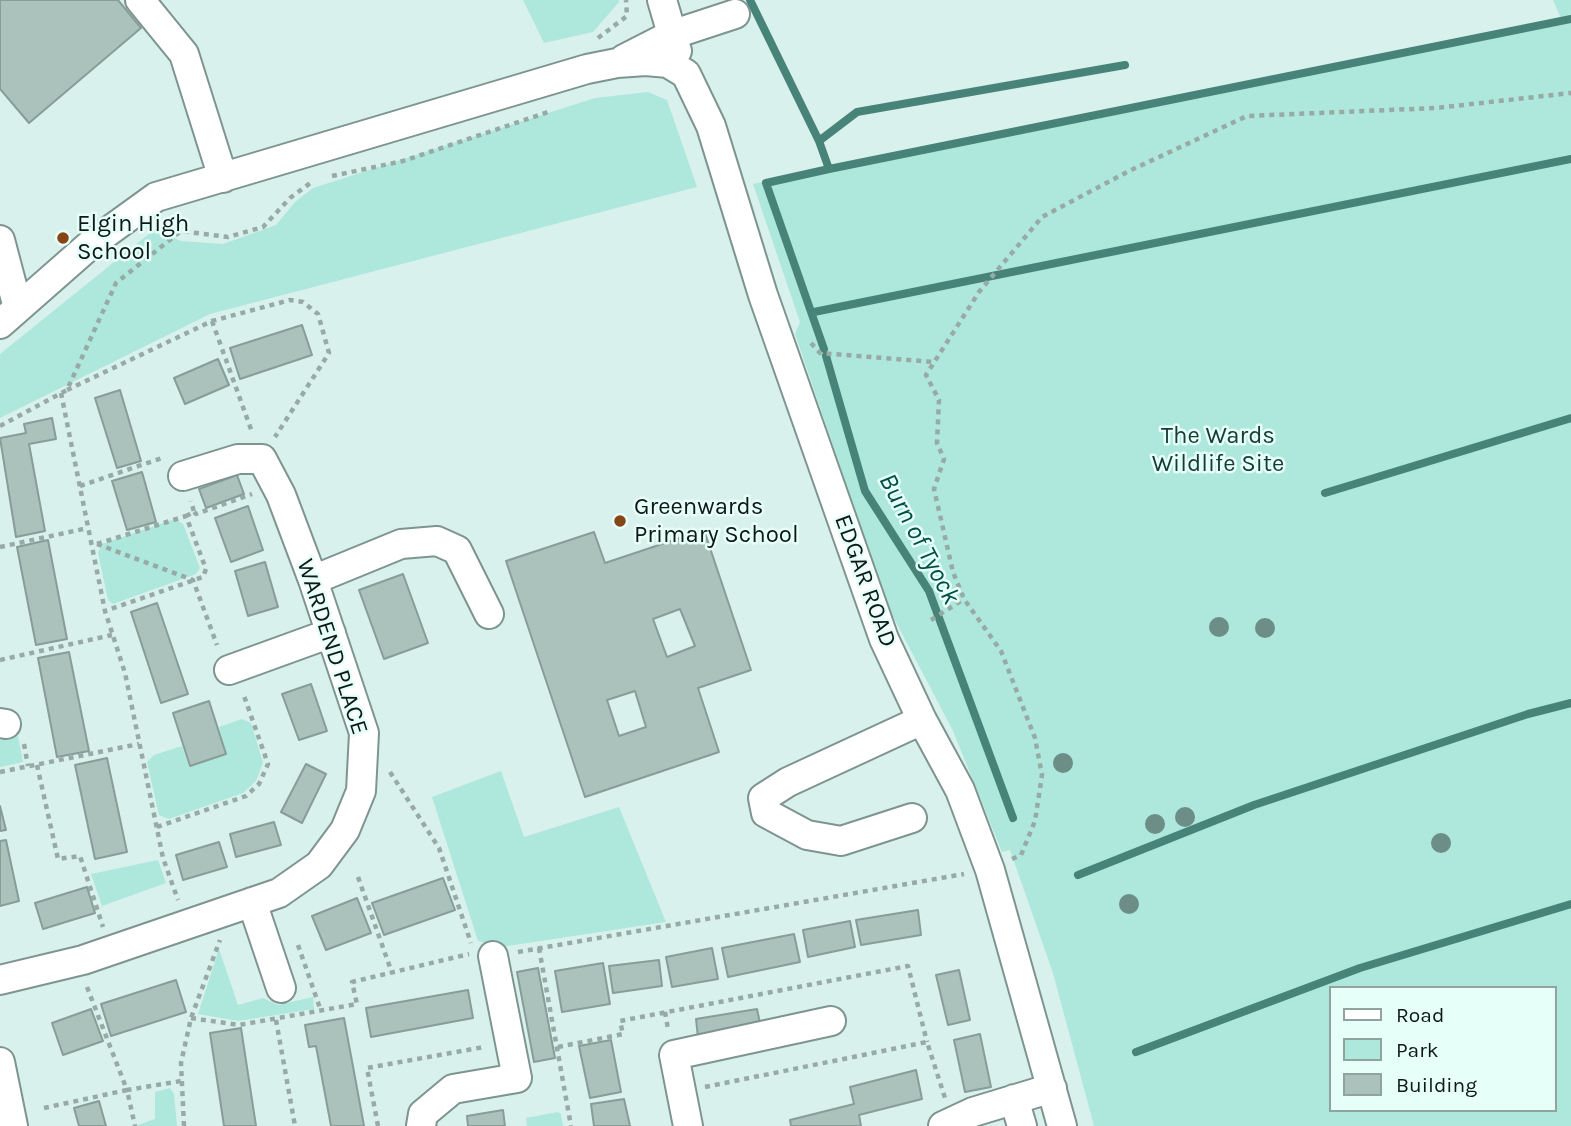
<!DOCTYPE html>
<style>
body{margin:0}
#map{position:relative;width:1571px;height:1126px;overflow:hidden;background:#d9f1ec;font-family:Karla,sans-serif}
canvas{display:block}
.legend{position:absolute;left:1329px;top:986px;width:228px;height:126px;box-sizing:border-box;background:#e6fff9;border:2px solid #90a39e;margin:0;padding:9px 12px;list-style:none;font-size:21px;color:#0f1816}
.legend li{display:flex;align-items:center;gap:14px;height:35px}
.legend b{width:35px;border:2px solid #90a39e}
</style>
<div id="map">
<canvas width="1571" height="1126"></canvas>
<ul class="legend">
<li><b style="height:9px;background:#fff"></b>Road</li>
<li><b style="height:19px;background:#aee7dc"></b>Park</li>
<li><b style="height:19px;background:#aac1bc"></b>Building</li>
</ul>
</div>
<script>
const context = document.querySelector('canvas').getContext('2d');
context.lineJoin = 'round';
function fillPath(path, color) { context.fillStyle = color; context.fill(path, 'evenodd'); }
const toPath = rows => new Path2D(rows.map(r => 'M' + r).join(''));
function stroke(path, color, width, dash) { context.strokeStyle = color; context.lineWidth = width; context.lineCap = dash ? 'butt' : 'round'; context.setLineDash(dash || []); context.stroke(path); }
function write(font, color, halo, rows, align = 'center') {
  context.font = font + ' Karla,sans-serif'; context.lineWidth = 5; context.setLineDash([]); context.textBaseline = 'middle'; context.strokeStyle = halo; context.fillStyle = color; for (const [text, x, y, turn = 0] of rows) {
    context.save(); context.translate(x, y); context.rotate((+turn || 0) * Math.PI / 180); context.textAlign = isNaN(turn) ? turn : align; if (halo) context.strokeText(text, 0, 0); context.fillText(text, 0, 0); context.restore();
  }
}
const green = toPath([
 [523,0,619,0,619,2,593,32,544,43],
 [1553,0,1571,0,1571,1126,1094,1126,1053,973,1010,850,1002,852,953,731,888,607,795,334,800,322,753,184,1562,21],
 [1331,988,1555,988,1555,1110,1331,1110],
 [648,92,667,100,697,187,210,314,0,418,0,354,155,229,181,241,223,244,276,225,295,202,313,188,595,98],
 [175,519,183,524,200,568,196,574,113,604,108,600,98,553,102,544],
 [242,719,251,723,263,763,256,781,243,793,169,819,159,815,147,762,154,755,182,746,189,767,226,755,219,727],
 [18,736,23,762,0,767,0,740],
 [501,771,524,837,619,807,666,922,501,947,478,941,432,797],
 [158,860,166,883,102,906,91,874],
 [219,949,238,1005,263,998,278,1005,313,997,314,1009,238,1021,198,1014],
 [170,1088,174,1094,177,1126,135,1126,155,1119,155,1092],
 [558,1112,561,1114,563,1126,527,1126,526,1118]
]);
const stream = toPath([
 [750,0,819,141,829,169,766,183,824,349],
 [819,141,857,112,1125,65],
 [829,169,1571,19],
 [814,312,1571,159],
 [826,356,865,491,929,591,1013,818],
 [1325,493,1571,418],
 [1078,875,1254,805,1528,714,1571,703],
 [1136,1052,1360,968,1571,904]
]);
const building = toPath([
 [0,0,118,0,141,28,29,123,0,89,0,0],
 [302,325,312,355,240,379,230,348,302,325],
 [218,359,229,385,185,404,174,378,218,359],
 [120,390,141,461,117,468,95,398,120,390],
 [52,418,56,439,29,444,45,531,16,537,0,438,26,433,24,424,52,418],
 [142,472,156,522,127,530,112,481,142,472],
 [237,475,244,494,206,508,199,489,237,475],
 [248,506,263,550,231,562,215,518,248,506],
 [704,530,751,670,698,688,719,752,585,797,506,561,594,532,605,563,704,530],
 [680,609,695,646,667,657,653,619,680,609],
 [635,691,646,727,619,736,607,700,635,691],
 [48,540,67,639,36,645,17,547,48,540],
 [265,562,278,607,248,616,235,571,265,562],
 [403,574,428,643,384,659,359,590,403,574],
 [157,603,188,694,161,703,131,612,157,603],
 [69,652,89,751,57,757,38,658,69,652],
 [311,684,327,731,299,740,282,694,311,684],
 [209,701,226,754,190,766,173,713,209,701],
 [107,758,127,852,95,859,75,765,107,758],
 [306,764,326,774,302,823,281,812,306,764],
 [0,806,6,830,0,831,0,806],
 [274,822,281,845,236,857,230,834,274,822],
 [6,840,19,901,0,906,0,841,6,840],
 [219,842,227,867,183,880,176,855,219,842],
 [443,878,455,910,384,935,372,903,443,878],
 [87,887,95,913,43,929,35,903,87,887],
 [357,898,371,933,326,950,312,916,357,898],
 [918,910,921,935,861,945,856,920,918,910],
 [850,921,855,947,808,957,803,930,850,921],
 [794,934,800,962,728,977,722,948,794,934],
 [712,948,718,979,672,987,666,957,712,948],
 [659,960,662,986,613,993,609,966,659,960],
 [603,963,610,1004,562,1012,555,971,603,963],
 [538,968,555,1058,534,1062,517,972,538,968],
 [959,970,970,1020,948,1025,936,975,959,970],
 [176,980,186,1012,111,1036,101,1004,176,980],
 [468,990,473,1018,371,1037,366,1008,468,990],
 [91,1009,103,1041,63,1055,52,1023,91,1009],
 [757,1009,761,1028,698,1038,696,1019,757,1009],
 [344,1018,364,1126,331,1126,316,1046,309,1047,305,1025,344,1018],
 [241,1028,256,1126,224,1126,210,1033,241,1028],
 [980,1034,991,1087,965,1092,954,1040,980,1034],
 [611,1040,621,1092,590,1098,579,1046,611,1040],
 [916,1070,922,1099,859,1115,861,1126,791,1126,790,1120,854,1104,850,1087,916,1070],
 [624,1099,630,1126,594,1126,591,1104,624,1099],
 [99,1101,106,1126,79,1126,74,1108,99,1101],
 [503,1110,505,1126,468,1126,467,1116,503,1110]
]);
const path = toPath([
 [598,38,627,16,626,0],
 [332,176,403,161,551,111],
 [212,321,252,432],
 [811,343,820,353,934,362],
 [67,390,212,321,290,300,303,302,318,314,329,353,275,437],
 [61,393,105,611,125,673,163,858,178,900],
 [0,426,67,390,116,283,181,231,228,237,263,227,290,198,313,181],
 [80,486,162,458],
 [194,512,196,514,252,494],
 [186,516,194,512,191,501],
 [97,544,193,580,217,645],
 [97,544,186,516,206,569,203,577,105,611],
 [0,547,88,528],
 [931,620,964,599],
 [0,660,112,635],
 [24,744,28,766],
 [37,765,58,859,80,856,103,927],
 [0,772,139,744],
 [390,772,439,848,471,943],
 [157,827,246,796,259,784,268,764,243,693],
 [1012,859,1021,855,1035,821,1042,775,1035,738,1001,651,964,599,953,572,934,489,944,459,937,443,939,400,926,375,979,292,1042,217,1129,171,1247,116,1436,108,1571,93],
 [358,877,392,973],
 [298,945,321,1011],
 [539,948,571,1126],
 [518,952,964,874],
 [87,987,127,1090,181,1081],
 [665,1012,668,1029],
 [191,1018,239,1025,357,1004,352,982,469,954],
 [276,1020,295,1126],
 [558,1047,623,1034,620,1021,908,966,927,1042],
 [705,1087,927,1042,945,1098],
 [44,1108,127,1090,135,1126],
 [184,1126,181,1063,191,1018,220,940],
 [378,1126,367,1068,484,1047]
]);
const minor = toPath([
 [140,0,184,54,223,178],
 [662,0,677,51],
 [624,59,671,35,735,14],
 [0,240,18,308],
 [0,324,91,244,156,197,587,69,617,63,646,61,668,63,686,74,711,126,763,295,884,639,922,720,960,790,990,870,1062,1126],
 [313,580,401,544,437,541,457,550,489,614],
 [229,670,331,633],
 [0,723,6,724],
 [912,818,841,841,807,835,766,813,763,798,788,782,922,720],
 [252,902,281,988],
 [0,980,83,960,279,893,319,865,345,830,361,791,364,733,313,580,281,495,262,459,238,459,183,476],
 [0,1062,13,1126],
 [1014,1099,1022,1126],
 [421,1126,423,1114,453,1089,517,1078,493,956],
 [688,1126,674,1055,831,1021],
 [943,1126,973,1112,1052,1088]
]);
const trees = [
 [1219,627],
 [1265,628],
 [1063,763],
 [1185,817],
 [1155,824],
 [1441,843],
 [1129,904]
];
const markers = [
 [63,238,7,"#874414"],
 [620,521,7,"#874414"]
];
const poiNames = [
 ["Elgin High",77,224],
 ["School",77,252],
 ["Greenwards",634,507],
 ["Primary School",634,535]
];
const parkNames = [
 ["The Wards",1218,436],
 ["Wildlife Site",1218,464]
];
const streetNames = [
 ["EDGAR ROAD",865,581,70],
 ["WARDEND PLACE",332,647,72]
];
const waterNames = [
 ["Burn of Tyock",919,539,62]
];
fillPath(green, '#aee7dc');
stroke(stream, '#488379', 8);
fillPath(building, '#aac1bc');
stroke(building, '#869d98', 2);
stroke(minor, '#7e948f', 32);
stroke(path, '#97aaa6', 4.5, [5, 5]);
stroke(minor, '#fff', 28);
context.fillStyle = '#6d8d87';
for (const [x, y] of trees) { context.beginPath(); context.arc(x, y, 10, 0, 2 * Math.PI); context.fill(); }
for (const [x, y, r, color] of markers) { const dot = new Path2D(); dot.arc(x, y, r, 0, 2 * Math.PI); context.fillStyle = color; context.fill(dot); stroke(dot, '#e6fff9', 2.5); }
write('24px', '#0f1816', '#e6fff9', poiNames, 'left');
write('24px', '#153b35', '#e6fff9', parkNames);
write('24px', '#0f1816', '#e6fff9', streetNames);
write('italic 26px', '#004d44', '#e6fff9', waterNames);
</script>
